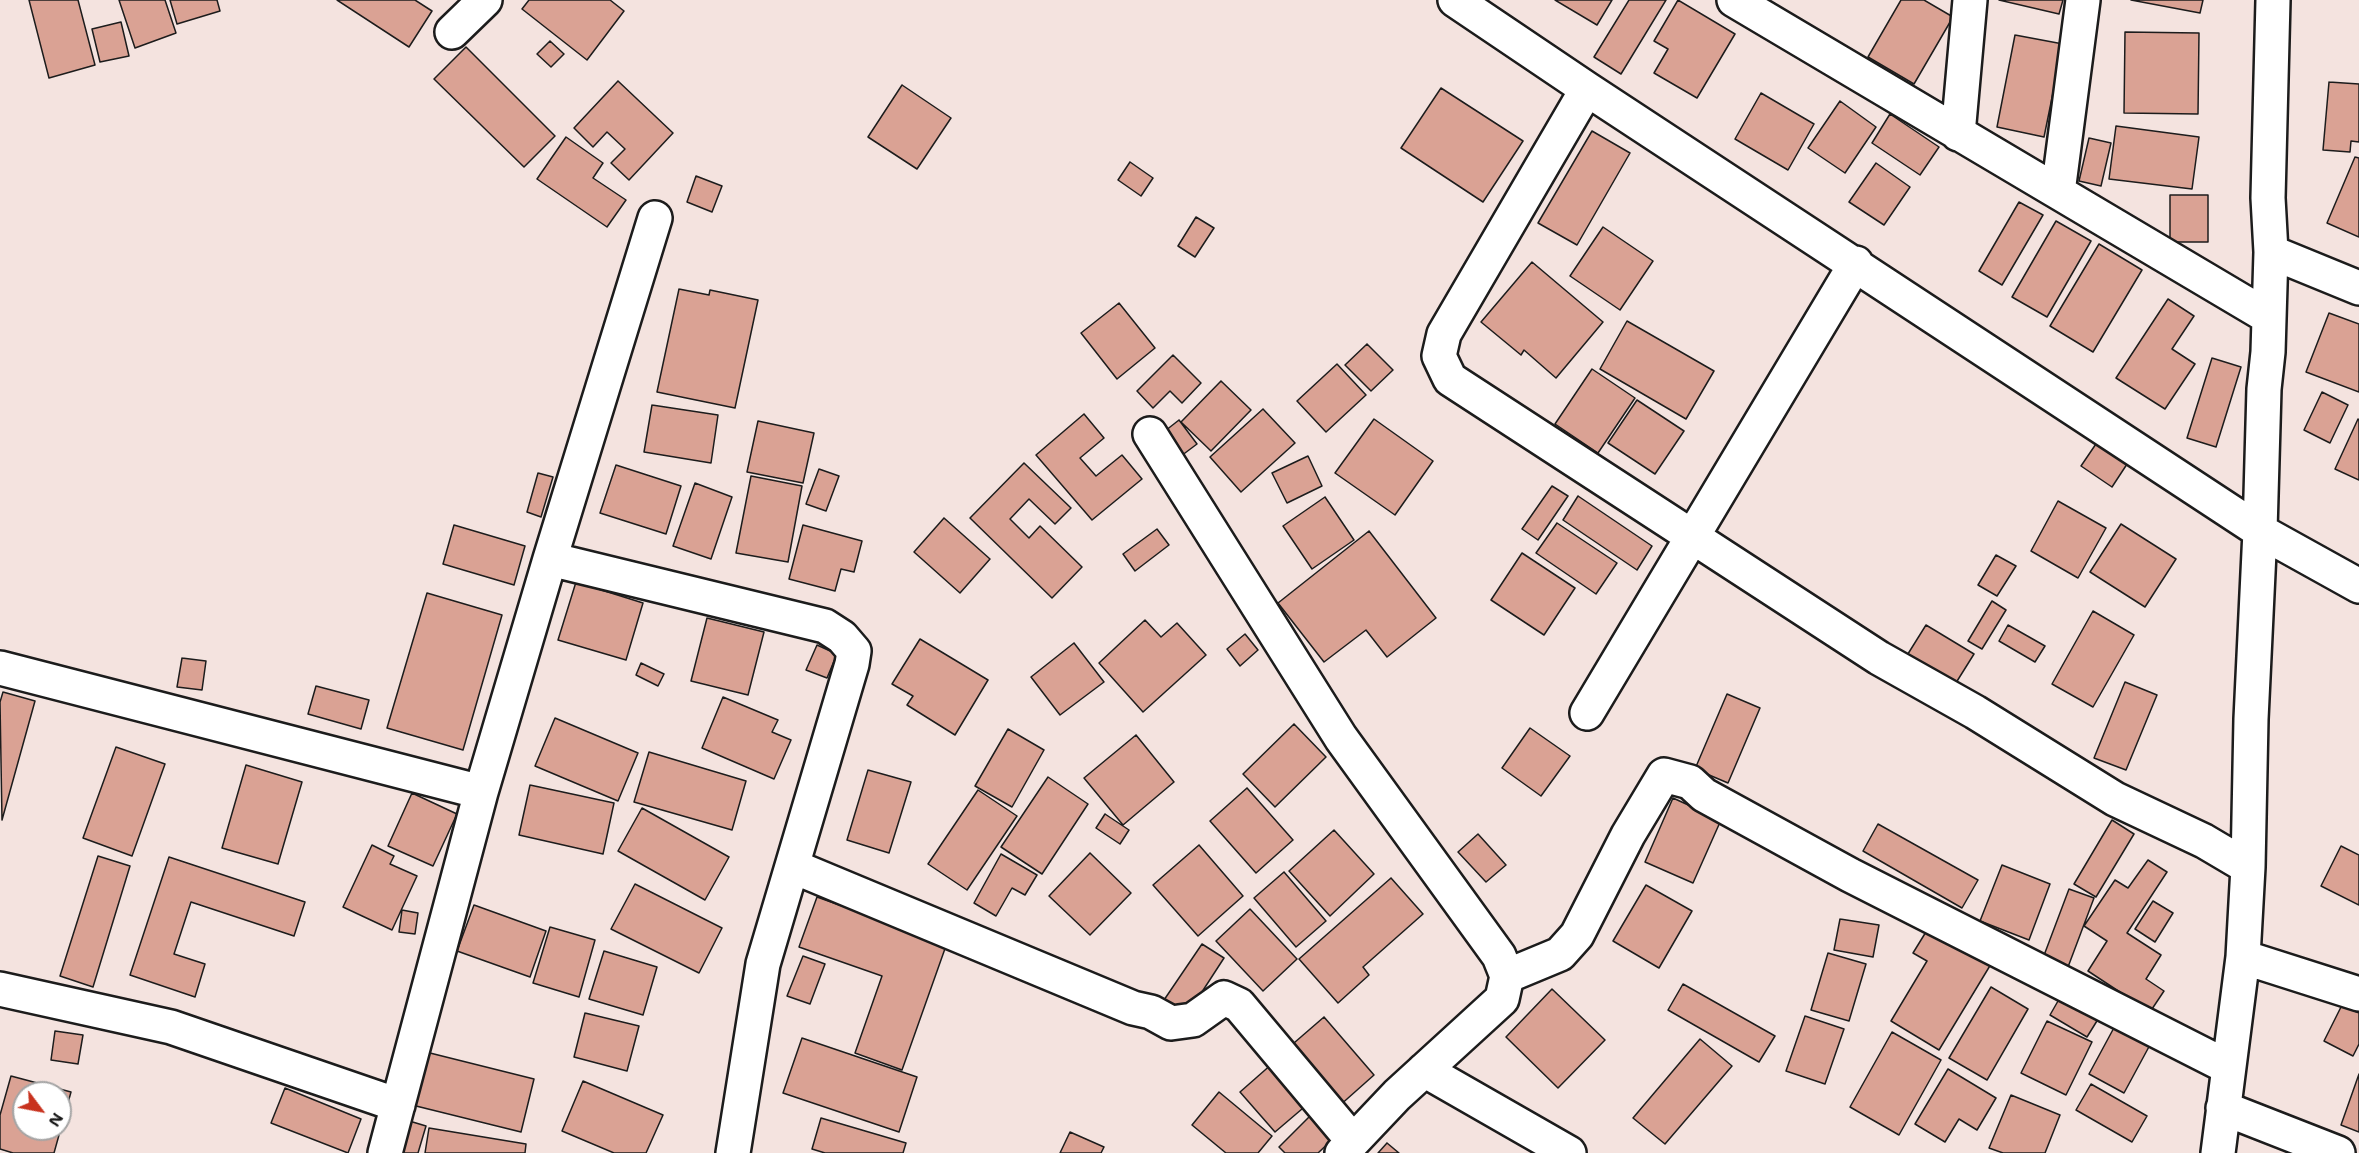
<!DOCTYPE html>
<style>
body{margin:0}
#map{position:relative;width:2359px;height:1153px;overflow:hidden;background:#f4e3df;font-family:"Shantell Sans",sans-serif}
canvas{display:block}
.north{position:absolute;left:12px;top:1081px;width:60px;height:60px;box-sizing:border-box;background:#fff;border:2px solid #a4a4a4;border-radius:50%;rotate:122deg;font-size:16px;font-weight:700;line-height:24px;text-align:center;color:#1c1c1c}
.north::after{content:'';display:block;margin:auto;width:21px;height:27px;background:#c8321e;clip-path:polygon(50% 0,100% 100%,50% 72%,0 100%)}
</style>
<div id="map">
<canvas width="2359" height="1153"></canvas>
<div class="north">N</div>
</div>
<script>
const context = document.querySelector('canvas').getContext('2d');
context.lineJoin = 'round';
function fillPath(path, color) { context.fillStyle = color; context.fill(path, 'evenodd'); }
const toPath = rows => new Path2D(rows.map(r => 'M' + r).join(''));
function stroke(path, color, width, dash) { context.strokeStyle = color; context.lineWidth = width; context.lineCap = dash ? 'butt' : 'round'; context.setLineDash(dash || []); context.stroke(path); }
const building = toPath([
 [29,0,78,0,95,65,49,78,29,0],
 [119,0,165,0,176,33,135,48,119,0],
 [170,0,217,0,220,11,177,24,170,0],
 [337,0,415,0,432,11,409,47,337,0],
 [529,0,610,0,624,11,587,60,522,9,529,0],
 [1555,0,1612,0,1597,25,1555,0],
 [1629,0,1666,0,1621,74,1594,57,1629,0],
 [1678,0,1735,34,1697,98,1654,73,1668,49,1654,41,1678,0],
 [1901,0,1924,0,1953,17,1914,84,1868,57,1901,0],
 [1999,0,2063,0,2059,14,1999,0],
 [2131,0,2203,0,2200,13,2131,0],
 [121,22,129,56,100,62,92,29,121,22],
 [2125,32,2199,33,2198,114,2124,113,2125,32],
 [2015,35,2063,44,2044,137,1997,127,2015,35],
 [550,41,564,54,551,67,537,54,550,41],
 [466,47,555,136,524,167,434,79,466,47],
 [618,81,673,133,629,180,611,163,625,149,607,132,593,147,574,128,618,81],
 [2329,82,2359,84,2359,142,2351,141,2350,152,2323,150,2329,82],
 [902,85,951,118,917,169,868,137,902,85],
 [1441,88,1523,141,1483,202,1401,148,1441,88],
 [1761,93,1814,124,1788,170,1735,139,1761,93],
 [1840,101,1876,127,1845,173,1808,148,1840,101],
 [1890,114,1939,147,1920,175,1872,143,1890,114],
 [2116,126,2199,137,2192,189,2109,179,2116,126],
 [1592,131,1630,153,1577,245,1538,223,1592,131],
 [566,137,603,163,593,178,626,200,607,227,537,179,566,137],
 [2089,138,2111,143,2101,186,2079,181,2089,138],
 [2355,157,2359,158,2359,237,2327,223,2355,157],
 [1130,162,1153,178,1141,196,1118,180,1130,162],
 [1876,163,1910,187,1884,225,1849,202,1876,163],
 [696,176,722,186,712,212,687,202,696,176],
 [2170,195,2208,195,2208,242,2170,242,2170,195],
 [2019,202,2043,215,2002,285,1979,271,2019,202],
 [1196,217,1214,228,1195,257,1178,246,1196,217],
 [2056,221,2091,241,2047,317,2012,297,2056,221],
 [1603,227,1653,261,1620,310,1570,276,1603,227],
 [2099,244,2142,270,2093,352,2050,326,2099,244],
 [1532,262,1603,322,1556,378,1524,350,1521,355,1481,322,1532,262],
 [679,289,709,295,710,290,758,300,735,408,657,392,679,289],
 [2168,299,2194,316,2172,349,2195,364,2165,409,2116,378,2168,299],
 [1119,303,1155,348,1117,379,1081,333,1119,303],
 [2329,313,2359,324,2359,392,2306,372,2329,313],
 [1627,321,1714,371,1686,419,1600,369,1627,321],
 [1367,344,1393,370,1371,391,1345,365,1367,344],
 [1173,355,1201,383,1182,403,1170,391,1153,408,1137,391,1173,355],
 [2212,358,2241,367,2216,447,2187,438,2212,358],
 [1337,364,1366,395,1326,432,1297,401,1337,364],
 [1592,369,1635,398,1598,453,1555,424,1592,369],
 [1221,381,1251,410,1211,451,1181,422,1221,381],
 [2322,392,2348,405,2330,443,2304,430,2322,392],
 [1637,400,1684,431,1655,474,1608,443,1637,400],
 [652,405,718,415,711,463,644,452,652,405],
 [1263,409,1295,443,1241,492,1210,457,1263,409],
 [1084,414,1104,438,1080,458,1096,476,1122,455,1142,479,1092,520,1036,455,1084,414],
 [1374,419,1433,461,1395,515,1335,473,1374,419],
 [2358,419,2359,420,2359,480,2335,469,2358,419],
 [1179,420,1197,444,1173,462,1156,438,1179,420],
 [758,421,814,433,803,483,747,472,758,421],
 [2100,438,2131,458,2112,487,2081,466,2100,438],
 [1308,456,1322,486,1287,503,1272,473,1308,456],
 [1024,463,1071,508,1055,524,1029,499,1010,519,1029,538,1040,526,1082,567,1052,598,970,518,1024,463],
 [616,465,681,486,666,534,600,513,616,465],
 [819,469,839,476,826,511,806,504,819,469],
 [538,473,553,477,541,517,527,512,538,473],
 [751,476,802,486,788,562,736,553,751,476],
 [695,483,732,497,711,559,673,546,695,483],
 [1552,486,1568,496,1538,540,1522,529,1552,486],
 [1578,496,1652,546,1637,570,1563,520,1578,496],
 [1325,497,1354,540,1312,569,1283,526,1325,497],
 [2058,501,2106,528,2078,578,2031,551,2058,501],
 [944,518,990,559,960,593,914,552,944,518],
 [1557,523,1617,563,1596,594,1536,553,1557,523],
 [2121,524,2176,559,2145,607,2090,572,2121,524],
 [454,525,525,546,514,585,443,564,454,525],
 [803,525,862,541,854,572,841,569,835,591,789,579,803,525],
 [1157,529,1169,545,1135,571,1123,554,1157,529],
 [1369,531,1436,618,1387,657,1366,630,1324,662,1278,603,1369,531],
 [1522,553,1575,588,1544,635,1491,600,1522,553],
 [1996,555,2016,566,1997,596,1978,585,1996,555],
 [576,582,643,603,626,660,558,640,576,582],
 [427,593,502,615,463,750,387,728,427,593],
 [1992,601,2006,610,1982,649,1968,641,1992,601],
 [2093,611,2134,635,2093,707,2052,684,2093,611],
 [707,618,764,632,748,695,691,681,707,618],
 [1145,620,1161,637,1177,623,1206,655,1143,712,1099,663,1145,620],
 [1926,625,1974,654,1954,686,1906,657,1926,625],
 [2008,625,2045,646,2035,662,1999,641,2008,625],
 [1245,634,1258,650,1240,666,1227,649,1245,634],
 [920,639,988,680,955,735,907,705,913,696,892,684,920,639],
 [1074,643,1104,682,1060,715,1031,677,1074,643],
 [817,645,837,654,827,678,806,670,817,645],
 [182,658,206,661,202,690,177,687,182,658],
 [641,663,664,674,658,686,636,675,641,663],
 [2125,682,2157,695,2126,770,2094,758,2125,682],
 [316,686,369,700,361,729,308,714,316,686],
 [3,692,35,701,2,820,0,702,3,692],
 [1727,694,1760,708,1728,783,1695,769,1727,694],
 [723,697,778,720,772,732,791,740,774,779,702,748,723,697],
 [555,718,638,753,618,801,535,766,555,718],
 [1294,724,1326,757,1275,807,1243,774,1294,724],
 [1530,728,1570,756,1541,796,1502,768,1530,728],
 [1008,729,1044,750,1012,807,975,786,1008,729],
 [1136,735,1174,782,1123,825,1084,778,1136,735],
 [116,747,165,764,132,856,83,838,116,747],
 [649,752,746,781,732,830,634,802,649,752],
 [246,765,302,782,278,864,222,848,246,765],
 [868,770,911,782,889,853,847,840,868,770],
 [1048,777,1088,804,1042,874,1001,847,1048,777],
 [530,785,614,803,603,854,519,835,530,785],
 [1247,788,1293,840,1256,873,1210,821,1247,788],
 [978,790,1017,816,967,890,928,864,978,790],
 [412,793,457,814,433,866,388,846,412,793],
 [1673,798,1721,820,1693,883,1645,862,1673,798],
 [642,808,729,857,705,900,618,851,642,808],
 [1105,814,1129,830,1120,844,1096,828,1105,814],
 [2112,820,2134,834,2096,897,2074,884,2112,820],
 [1878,824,1978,880,1962,908,1863,851,1878,824],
 [1334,830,1374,874,1330,916,1289,871,1334,830],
 [1478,834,1506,865,1486,882,1458,852,1478,834],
 [372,845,394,856,390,864,417,876,392,930,343,907,372,845],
 [1199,845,1243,896,1198,936,1153,885,1199,845],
 [2341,846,2359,855,2359,905,2321,886,2341,846],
 [1090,853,1131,893,1090,935,1049,896,1090,853],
 [1001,854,1037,875,1025,895,1012,888,996,916,974,903,1001,854],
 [98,856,130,866,93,987,60,976,98,856],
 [169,857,305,902,294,936,191,902,174,954,205,964,195,997,130,975,169,857],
 [2148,860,2167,872,2127,933,2161,955,2146,979,2164,991,2150,1012,2088,971,2107,941,2084,926,2115,880,2128,888,2148,860],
 [2002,865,2050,884,2029,940,1980,921,2002,865],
 [1284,872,1326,921,1296,947,1254,898,1284,872],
 [1391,878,1423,914,1363,967,1369,975,1338,1003,1299,959,1391,878],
 [635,884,722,928,699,973,611,929,635,884],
 [1646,885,1692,911,1659,968,1613,941,1646,885],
 [2069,889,2094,898,2068,967,2043,958,2069,889],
 [817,897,947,943,902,1070,855,1053,882,976,799,947,817,897],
 [2153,901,2173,913,2155,942,2135,929,2153,901],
 [474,905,546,931,530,977,457,951,474,905],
 [1250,909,1297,959,1263,991,1216,941,1250,909],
 [402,910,418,913,415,934,399,932,402,910],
 [1840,919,1879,925,1873,957,1834,950,1840,919],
 [550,927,595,940,579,997,533,983,550,927],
 [1929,927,1991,964,1939,1050,1891,1021,1927,961,1913,953,1929,927],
 [1202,944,1224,958,1187,1015,1164,1000,1202,944],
 [604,951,657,967,643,1015,589,999,604,951],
 [1828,953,1866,964,1849,1021,1811,1010,1828,953],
 [803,956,825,964,810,1004,787,996,803,956],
 [1683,984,1775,1036,1759,1062,1668,1010,1683,984],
 [1991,987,2028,1009,1987,1080,1949,1058,1991,987],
 [1552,989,1605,1040,1558,1088,1506,1037,1552,989],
 [2062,994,2100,1016,2087,1037,2050,1015,2062,994],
 [2342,1005,2359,1013,2359,1044,2353,1056,2324,1041,2342,1005],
 [585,1013,639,1026,627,1071,574,1057,585,1013],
 [1805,1016,1844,1029,1825,1084,1786,1071,1805,1016],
 [1324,1017,1374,1075,1338,1107,1287,1049,1324,1017],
 [2047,1021,2092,1042,2066,1095,2021,1073,2047,1021],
 [2116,1024,2151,1043,2124,1093,2089,1074,2116,1024],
 [55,1031,83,1035,78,1064,51,1060,55,1031],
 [1892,1032,1941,1060,1899,1135,1850,1107,1892,1032],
 [802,1038,917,1077,899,1132,783,1093,802,1038],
 [1700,1039,1732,1066,1665,1144,1633,1118,1700,1039],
 [426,1052,534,1079,521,1132,412,1105,426,1052],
 [1273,1063,1309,1103,1275,1132,1240,1092,1273,1063],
 [1948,1069,1996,1098,1977,1130,1959,1119,1945,1142,1915,1124,1948,1069],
 [2359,1074,2359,1132,2341,1125,2359,1074],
 [11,1076,71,1092,54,1153,13,1153,0,1149,0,1115,11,1076],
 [24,1093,60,1093,60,1129,24,1129,24,1093],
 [583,1081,663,1115,646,1153,614,1153,562,1131,583,1081],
 [2091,1084,2147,1116,2132,1142,2076,1110,2091,1084],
 [285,1088,361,1119,348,1153,271,1123,285,1088],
 [1219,1092,1272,1136,1258,1153,1226,1153,1192,1125,1219,1092],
 [2011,1095,2060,1115,2045,1153,2003,1153,1989,1148,2011,1095],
 [1311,1115,1334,1138,1318,1153,1285,1153,1279,1147,1311,1115],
 [821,1118,906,1143,903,1153,825,1153,812,1149,821,1118],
 [406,1120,426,1126,418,1153,396,1153,406,1120],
 [429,1128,526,1144,525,1153,425,1153,429,1128],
 [1070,1132,1104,1147,1101,1153,1060,1153,1070,1132],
 [1387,1143,1399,1153,1378,1153,1387,1143]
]);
const street = toPath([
 [1455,0,1587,89,2260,531,2359,586],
 [1734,0,2267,316],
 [452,32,485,0],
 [1587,89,1444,334,1439,356,1450,379,1879,658,1975,712,2115,799,2204,841,2248,867],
 [1958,134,1970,0],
 [2058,192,2083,0],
 [2271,252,2359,288],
 [1150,434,1341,738,1499,956,1507,976,1502,999,1397,1095,1342,1153],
 [550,559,825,626,842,637,854,651,852,664,763,964,733,1153],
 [0,668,481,792],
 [1587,713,1856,263],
 [792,866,1133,1008,1151,1012,1171,1023,1193,1020,1224,998,1239,1005,1353,1141],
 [2243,957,2359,994],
 [1507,976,1560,954,1577,935,1628,835,1664,775,1690,782,1704,795,1850,875,2228,1067],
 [0,989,171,1027,398,1105],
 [1424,1070,1569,1153],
 [2223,1108,2338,1153],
 [385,1153,481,792,550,559,655,218],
 [2218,1153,2243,957,2248,867,2251,719,2260,531,2264,389,2268,352,2271,252,2268,198,2273,0]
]);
fillPath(building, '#daa294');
stroke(building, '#1c1c1c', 1.5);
stroke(street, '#1c1c1c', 38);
stroke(street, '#fff', 33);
</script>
